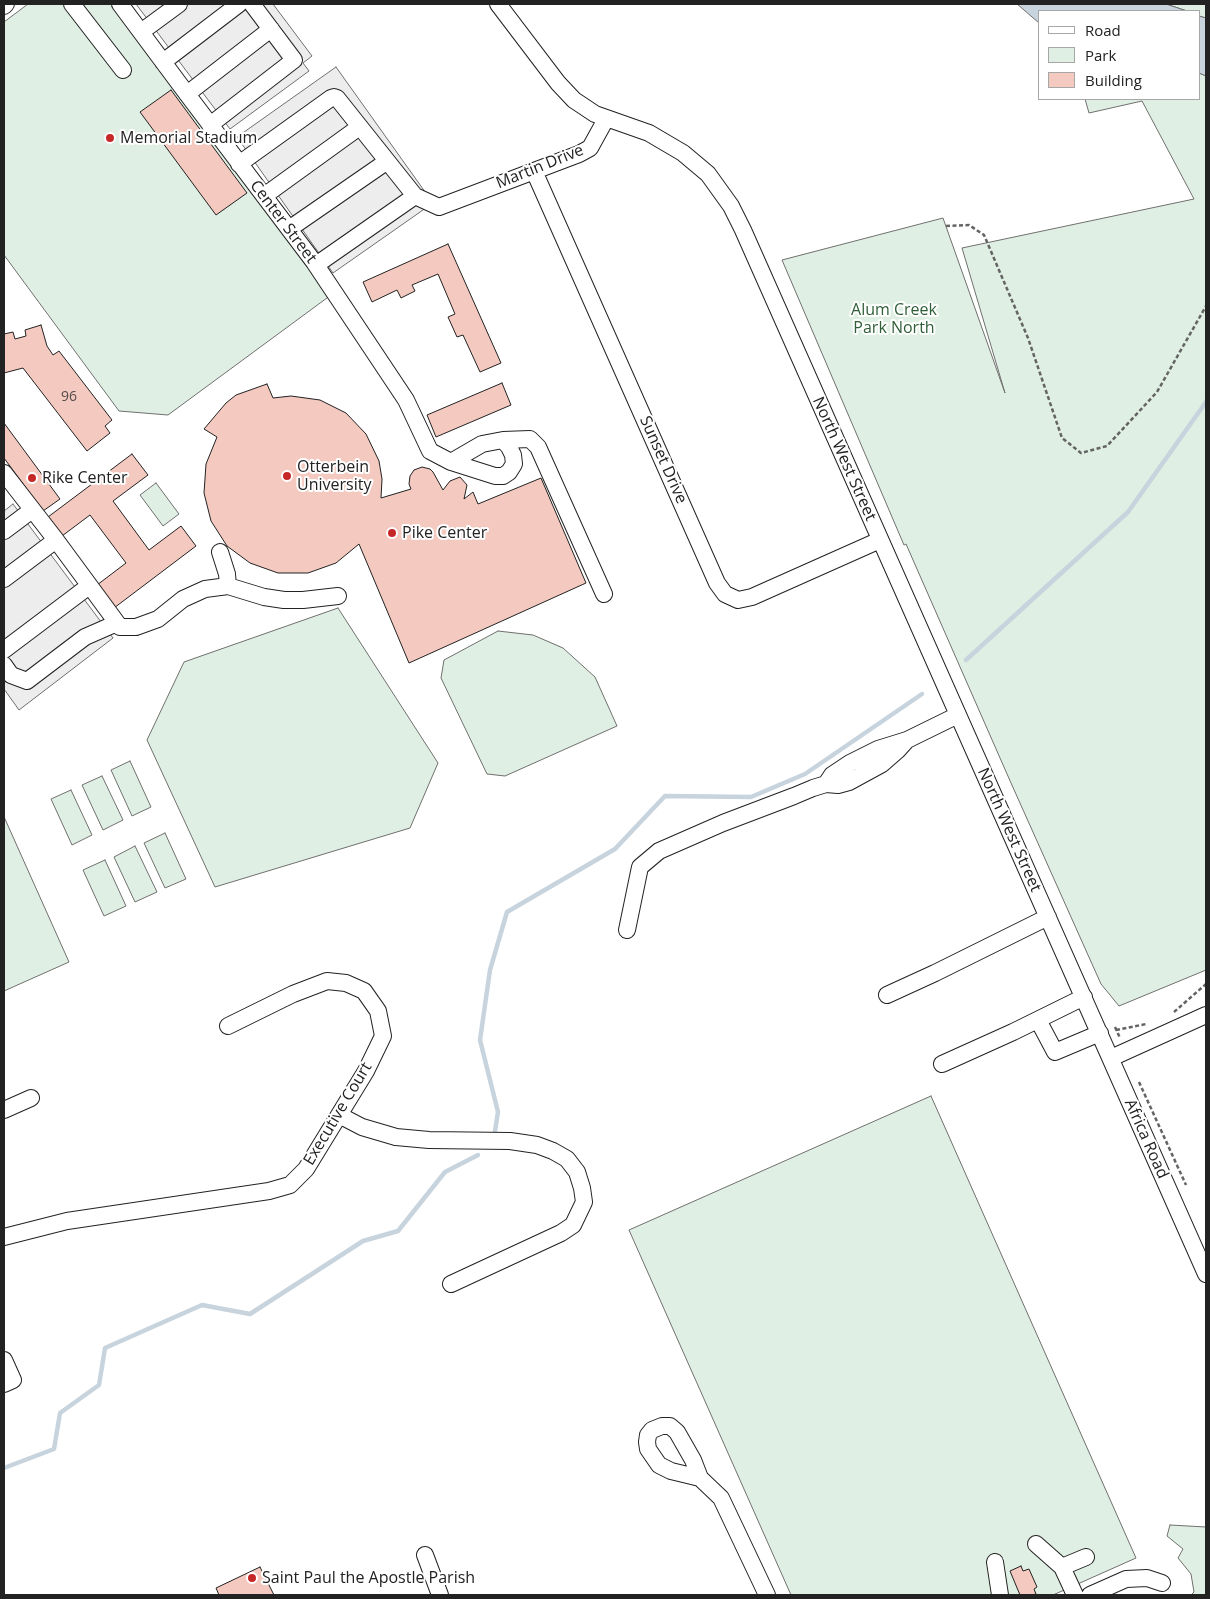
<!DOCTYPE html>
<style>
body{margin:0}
#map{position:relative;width:1210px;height:1599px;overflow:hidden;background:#fff;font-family:"Open Sans",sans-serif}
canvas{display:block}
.frame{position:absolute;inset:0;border:5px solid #222;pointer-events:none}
.legend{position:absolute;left:1038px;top:10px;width:162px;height:90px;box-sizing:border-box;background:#fff;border:1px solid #a7a7a7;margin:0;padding:6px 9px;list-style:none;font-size:15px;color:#222}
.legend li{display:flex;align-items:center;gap:10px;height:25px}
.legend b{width:25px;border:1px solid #a7a7a7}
</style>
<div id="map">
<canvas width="1210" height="1599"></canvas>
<div class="frame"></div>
<ul class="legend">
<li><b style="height:6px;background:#fff"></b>Road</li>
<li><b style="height:14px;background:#e0efe3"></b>Park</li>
<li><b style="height:14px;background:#f3c9c0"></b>Building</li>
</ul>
</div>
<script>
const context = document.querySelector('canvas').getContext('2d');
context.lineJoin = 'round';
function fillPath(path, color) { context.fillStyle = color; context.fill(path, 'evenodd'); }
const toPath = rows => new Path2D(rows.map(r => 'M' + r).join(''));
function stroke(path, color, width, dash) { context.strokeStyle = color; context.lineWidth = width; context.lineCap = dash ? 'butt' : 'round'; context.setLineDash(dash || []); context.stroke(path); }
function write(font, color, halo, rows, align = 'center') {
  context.font = font + ' "Open Sans",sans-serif'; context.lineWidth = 4; context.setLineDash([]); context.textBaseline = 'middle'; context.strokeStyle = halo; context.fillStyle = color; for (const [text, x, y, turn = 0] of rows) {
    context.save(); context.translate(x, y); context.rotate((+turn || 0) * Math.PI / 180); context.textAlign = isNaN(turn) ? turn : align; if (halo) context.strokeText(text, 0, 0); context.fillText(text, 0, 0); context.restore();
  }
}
const green = toPath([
 [28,4,117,4,331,295,168,415,119,411,4,255,4,22,28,4],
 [1166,4,1206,4,1206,18,1199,16,1199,11,1187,11,1166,4],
 [1199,73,1206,76,1206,970,1119,1006,1101,984,1011,783,906,544,904,545,782,260,943,218,1005,393,962,248,1194,199,1142,101,1089,113,1085,99,1199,99,1199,73],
 [156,483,179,514,163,526,140,495,156,483],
 [338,608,438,763,410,828,215,887,147,740,184,662,338,608],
 [498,631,533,635,563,648,595,677,617,726,505,776,487,774,441,678,444,660,498,631],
 [130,761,151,807,132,816,111,770,130,761],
 [102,776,123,820,103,830,82,785,102,776],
 [71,790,92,835,72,845,51,799,71,790],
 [5,819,69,962,4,991,4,820,5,819],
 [165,833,186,879,165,888,144,843,165,833],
 [135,846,157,892,135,902,114,857,135,846],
 [105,860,126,906,104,916,83,870,105,860],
 [931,1096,1136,1558,1053,1595,791,1595,629,1230,931,1096],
 [1170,1525,1206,1527,1206,1595,1191,1595,1194,1592,1191,1574,1178,1558,1183,1549,1167,1536,1170,1525]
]);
const parking = toPath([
 [136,4,273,4,312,56,303,63,309,71,230,129,136,4],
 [336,67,433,203,333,273,237,137,336,67],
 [13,504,113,638,19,710,4,689,4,511,13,504]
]);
const water = toPath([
 [1017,4,1166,4,1187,11,1039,11,1039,23,1017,4],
 [1199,16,1206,18,1206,76,1199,73,1199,16]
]);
const stream = toPath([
 [966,660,1128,512,1206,402],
 [495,1131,498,1112,480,1040,490,970,507,912,615,849,665,796,751,797,805,774,922,694],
 [4,1468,54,1449,60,1413,99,1385,105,1348,202,1305,250,1314,363,1241,398,1231,445,1172,478,1155]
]);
const building = toPath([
 [171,90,247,193,216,215,140,112,171,90],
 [448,244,501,363,480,372,463,335,457,337,448,317,455,314,438,274,412,285,415,291,401,298,397,290,372,302,363,282,448,244],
 [41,325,47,346,53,355,59,351,112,420,105,426,110,433,87,451,23,368,4,373,4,334,13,332,15,339,26,336,25,330,41,325],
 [502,383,511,405,436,437,427,415,502,383],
 [267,384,273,398,291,396,320,400,346,413,366,434,379,461,382,479,381,498,411,489,409,484,410,476,414,470,422,467,430,469,433,472,443,490,450,481,460,477,467,485,464,499,473,492,478,504,541,478,586,583,409,663,359,544,336,563,308,573,278,573,250,563,227,546,211,521,204,493,206,464,217,437,204,429,226,403,236,395,267,384],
 [4,423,60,499,43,511,4,458,4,423],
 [132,454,148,475,113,501,149,550,181,526,196,546,114,608,97,585,126,563,90,515,62,536,48,517,132,454],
 [1021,1566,1023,1571,1029,1569,1037,1587,1034,1589,1036,1594,1032,1595,1020,1595,1010,1571,1021,1566],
 [260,1567,274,1595,219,1595,216,1588,260,1567]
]);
const path = toPath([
 [946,226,969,225,984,235,1028,338,1062,438,1081,453,1107,446,1157,392,1206,306],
 [1174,1012,1206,984],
 [1115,1027,1120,1038],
 [1116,1030,1146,1024],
 [1139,1082,1186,1185]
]);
const minor = toPath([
 [72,4,123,70],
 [120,4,187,94,314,262,406,400,430,451,451,462,495,476,503,476,509,472,514,464,513,455,509,447,503,440,482,444,451,462],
 [498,4,558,83,574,100,595,114,649,133,683,153,708,174,731,206,743,230,1206,1274],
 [4,6,6,4],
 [141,32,179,4],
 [163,62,239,4],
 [187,94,271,29],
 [210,125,294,60,252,4],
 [239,164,331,98,334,97,337,98,415,196,439,207,579,154,590,148,606,119],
 [534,171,717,583,725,594,738,600,752,597,880,540],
 [264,196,358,128],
 [289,229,386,162],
 [316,265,415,196],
 [503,440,530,439,538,447,604,594],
 [4,473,56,540,120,627,136,627,158,619,183,599,205,589,228,586,264,597,284,600,303,600,338,596],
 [4,531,32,510],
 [220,552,227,574,228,586],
 [4,579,56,540],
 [4,650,89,586],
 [4,665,11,675,27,681,85,637,117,623],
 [826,784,832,775,850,763,878,749,907,740,958,715],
 [627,930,640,867,659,851,723,823,794,796,813,788,826,784,838,785,849,782,882,764,898,750,907,740],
 [887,995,935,973,1048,917],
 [1038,1020,1055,1052,1100,1033],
 [1111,1058,1206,1015],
 [942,1064,1013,1032,1084,997],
 [4,1110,31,1098],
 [339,1115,362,1127,396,1137,429,1140,510,1141,537,1145,553,1151,567,1159,577,1172,582,1188,584,1202,573,1225,561,1233,451,1284],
 [4,1237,67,1221,269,1191,290,1185,306,1169,366,1071,383,1036,378,1011,364,991,346,983,327,981,293,994,228,1026],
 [4,1360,13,1380,4,1384],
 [700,1478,671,1471,659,1465,648,1449,647,1442,648,1435,652,1430,662,1426,670,1426,677,1432,693,1460,700,1478,721,1498,767,1595],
 [1036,1544,1062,1567],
 [425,1555,440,1595],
 [995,1562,1000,1595],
 [1075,1595,1062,1567,1086,1557],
 [1090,1595,1126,1579,1147,1578,1162,1583]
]);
const markers = [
 [110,138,5,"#c62828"],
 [287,476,5,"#c62828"],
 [32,478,5,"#c62828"],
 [392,533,5,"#c62828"],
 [252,1578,5,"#c62828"]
];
const numberNames = [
 ["96",69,397]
];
const poiNames = [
 ["Memorial Stadium",120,138],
 ["Otterbein",297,467],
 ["University",297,485],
 ["Rike Center",42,478],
 ["Pike Center",402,533],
 ["Saint Paul the Apostle Parish",262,1578]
];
const streetNames = [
 ["Martin Drive",540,167,-22],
 ["Center Street",283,222,53],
 ["North West Street",844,459,66],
 ["Sunset Drive",663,460,66],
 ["North West Street",1009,830,66],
 ["Executive Court",338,1114,-59],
 ["Africa Road",1146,1139,66]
];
const parkNames = [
 ["Alum Creek",894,310],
 ["Park North",894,328]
];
fillPath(green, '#e0efe3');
stroke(green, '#6f6f6f', 1);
fillPath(parking, '#ededed');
stroke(parking, '#6f6f6f', 1);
fillPath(water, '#c7d3dd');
stroke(water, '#6f6f6f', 1);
stroke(stream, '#c7d3dd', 4.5);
fillPath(building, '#f3c9c0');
stroke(building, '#222', 1);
stroke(minor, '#222', 18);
stroke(path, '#646464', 2.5, [4, 2.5]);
stroke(minor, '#fff', 16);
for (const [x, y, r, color] of markers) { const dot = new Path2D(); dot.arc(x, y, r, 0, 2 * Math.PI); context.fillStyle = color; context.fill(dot); stroke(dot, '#fff', 2); }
write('14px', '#564c4a', null, numberNames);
write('16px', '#222', '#fff', poiNames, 'left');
write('16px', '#222', '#fff', streetNames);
write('16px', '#2f5e38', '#fff', parkNames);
</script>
